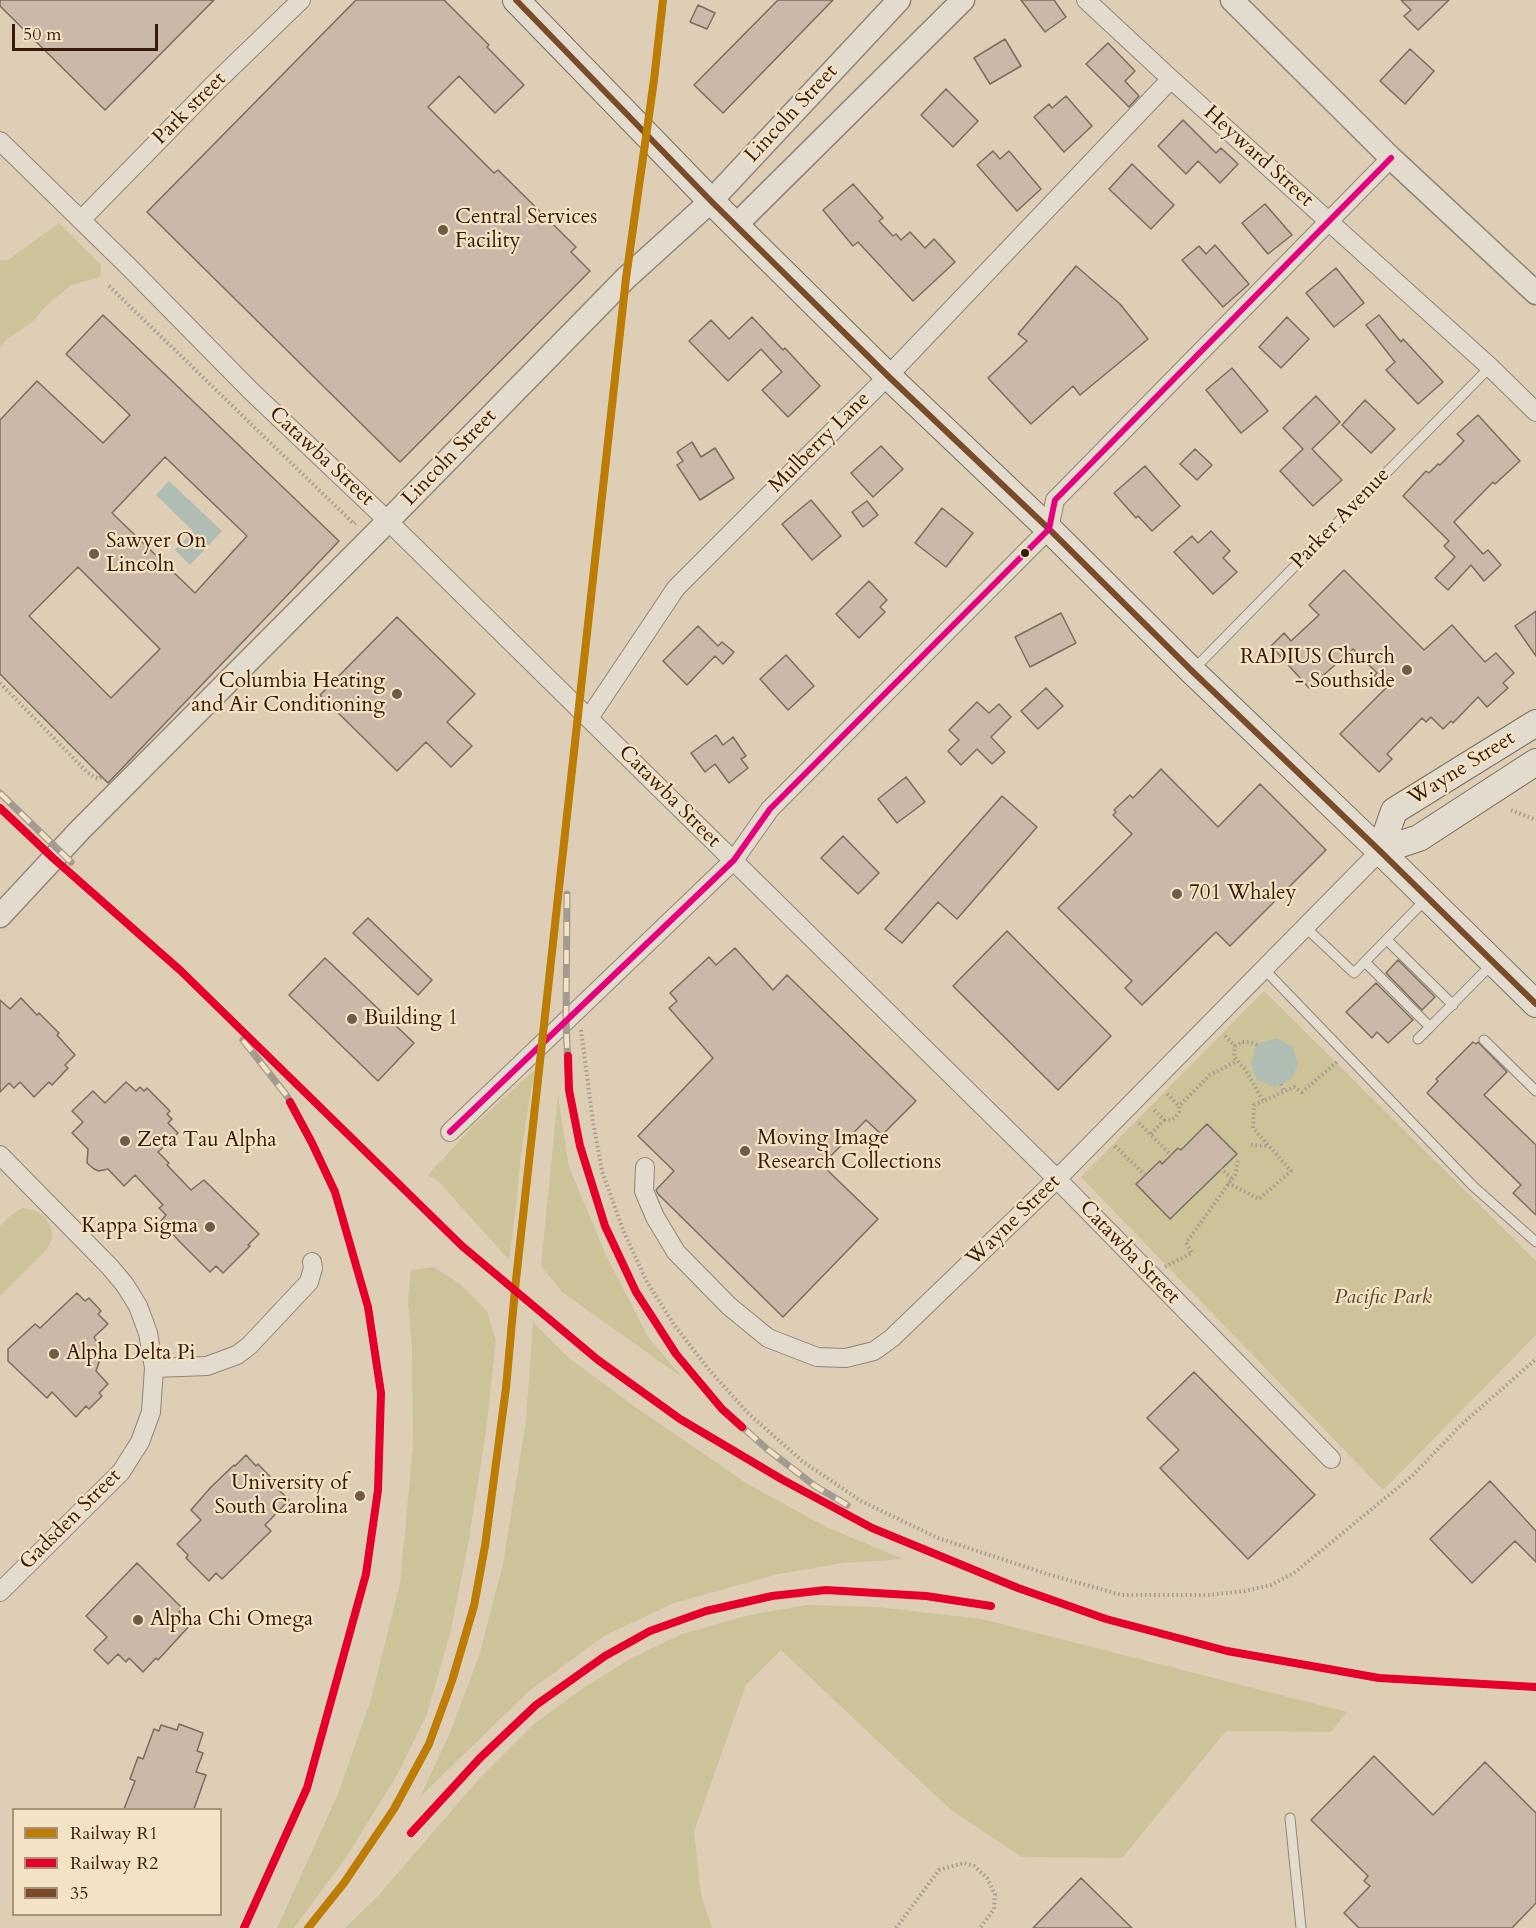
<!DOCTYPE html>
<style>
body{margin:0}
#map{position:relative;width:1536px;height:1928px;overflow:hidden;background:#ddceb5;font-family:Cardo,serif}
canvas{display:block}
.legend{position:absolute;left:12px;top:1808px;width:210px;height:108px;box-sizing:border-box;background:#f3e2c4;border:2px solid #a8927a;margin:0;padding:8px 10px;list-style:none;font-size:18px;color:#371b0a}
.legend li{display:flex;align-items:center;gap:12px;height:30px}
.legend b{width:30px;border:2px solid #a8927a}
.scale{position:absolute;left:12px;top:24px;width:146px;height:27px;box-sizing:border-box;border:3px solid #371b0a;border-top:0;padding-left:8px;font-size:18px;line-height:21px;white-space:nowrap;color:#371b0a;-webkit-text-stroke:4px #f3e2c4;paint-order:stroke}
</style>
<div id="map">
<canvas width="1536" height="1928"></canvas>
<ul class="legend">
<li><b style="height:8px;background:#bd7c03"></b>Railway R1</li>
<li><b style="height:8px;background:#e4002b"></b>Railway R2</li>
<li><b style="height:8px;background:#7a4b2a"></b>35</li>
</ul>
<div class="scale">50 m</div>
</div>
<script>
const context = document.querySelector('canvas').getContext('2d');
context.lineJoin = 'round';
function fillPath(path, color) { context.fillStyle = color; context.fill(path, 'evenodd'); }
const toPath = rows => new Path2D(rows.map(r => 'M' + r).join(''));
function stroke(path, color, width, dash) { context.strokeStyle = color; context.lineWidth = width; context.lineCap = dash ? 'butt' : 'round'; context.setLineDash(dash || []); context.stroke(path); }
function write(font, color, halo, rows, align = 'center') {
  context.font = font + ' Cardo,serif'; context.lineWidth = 4.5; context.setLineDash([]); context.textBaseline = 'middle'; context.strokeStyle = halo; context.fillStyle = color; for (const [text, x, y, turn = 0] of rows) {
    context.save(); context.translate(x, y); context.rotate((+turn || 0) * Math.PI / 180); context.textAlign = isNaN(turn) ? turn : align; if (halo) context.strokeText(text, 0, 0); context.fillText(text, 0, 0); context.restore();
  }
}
const green = toPath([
 [59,223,101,265,100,277,71,285,48,304,32,322,7,339,0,347,0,260,8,260],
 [1264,991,1536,1261,1536,1335,1383,1490,1081,1177],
 [537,1068,537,1075,531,1089,521,1153,516,1207,509,1260,438,1181,428,1175,473,1126],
 [558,1096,569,1167,606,1255,648,1337,683,1378,562,1292,541,1266],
 [22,1208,35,1210,45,1217,51,1227,52,1239,47,1249,0,1296,0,1226,10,1216],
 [434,1267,460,1284,487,1311,496,1341,486,1431,468,1545,450,1634,427,1714,397,1775,347,1856,294,1928,277,1928,338,1794,371,1699,400,1584,413,1446,412,1348,408,1300,411,1270],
 [533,1322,570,1359,634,1406,746,1483,826,1527,903,1559,843,1563,778,1574,674,1603,604,1636,529,1691,420,1797,450,1733,479,1656,503,1564,526,1421],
 [807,1605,877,1607,982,1619,1347,1712,1331,1732,1226,1731,1122,1858,1022,1857,951,1810,781,1650,746,1685,694,1831,701,1895,712,1928,345,1928,377,1897,480,1778,534,1724,579,1691,630,1659,682,1634,749,1615]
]);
const water = toPath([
 [169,481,222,531,190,565,175,550,193,531,156,495],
 [1276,1038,1292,1046,1298,1063,1292,1079,1274,1087,1257,1080,1251,1063,1257,1044]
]);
const building = toPath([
 [0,0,214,0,105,110,0,6,0,0],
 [356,0,444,0,489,45,487,47,524,85,495,113,459,76,428,107,494,173,498,170,576,247,571,252,590,271,400,462,147,212,356,0],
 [778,0,833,0,723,113,694,85,778,0],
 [1021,0,1054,0,1066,17,1045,32,1021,0],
 [1401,0,1449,0,1418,30,1404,16,1411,10,1401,0],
 [698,5,715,13,707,29,690,22,698,5],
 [1005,39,1021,66,990,84,974,58,1005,39],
 [1108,43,1135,71,1125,81,1139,96,1129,107,1086,64,1108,43],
 [1410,49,1434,71,1405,104,1380,81,1410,49],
 [946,89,978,121,953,147,921,115,946,89],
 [1066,96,1092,126,1064,152,1034,117,1049,104,1052,108,1066,96],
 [1183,120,1216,153,1221,148,1238,164,1220,183,1198,161,1186,174,1158,146,1183,120],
 [993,151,1000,159,1009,151,1041,189,1017,211,977,165,993,151],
 [1132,164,1174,205,1151,229,1109,189,1132,164],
 [853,184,883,218,879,221,893,236,896,234,901,240,910,232,925,248,934,239,955,262,913,301,858,242,853,246,823,210,853,184],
 [1265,204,1292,235,1268,254,1242,223,1265,204],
 [1215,245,1249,284,1223,307,1182,260,1199,246,1206,254,1215,245],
 [1076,266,1120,304,1148,339,1080,395,1073,386,1031,424,988,378,1027,341,1018,334,1076,266],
 [1336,268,1364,303,1334,327,1306,293,1336,268],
 [103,315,339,541,108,783,0,674,0,420,37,381,103,443,130,415,66,354,103,315],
 [165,457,247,536,195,593,112,513,165,457],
 [78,567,160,649,111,698,29,616,78,567],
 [1379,315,1401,342,1403,339,1443,382,1418,404,1386,370,1395,362,1366,325,1379,315],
 [752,317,783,350,785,348,820,386,788,417,762,390,782,372,761,349,728,381,689,341,711,320,729,339,752,317],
 [1287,317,1309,339,1281,368,1259,347,1287,317],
 [1232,368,1268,411,1241,433,1206,390,1232,368],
 [1316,396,1340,422,1312,449,1342,480,1313,506,1280,471,1303,449,1283,428,1316,396],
 [1365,400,1395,429,1371,453,1342,425,1365,400],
 [1478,415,1520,461,1495,484,1493,482,1454,522,1483,554,1488,550,1501,565,1484,581,1471,565,1448,590,1435,578,1455,557,1444,546,1449,541,1403,496,1426,471,1429,473,1438,464,1440,465,1464,441,1457,434,1478,415],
 [692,442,701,457,715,448,734,478,700,500,677,465,683,461,677,452,692,442],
 [881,446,903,469,873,497,851,473,881,446],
 [1195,449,1212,465,1197,480,1180,464,1195,449],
 [1145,466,1180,506,1152,531,1138,516,1136,518,1114,493,1145,466],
 [811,500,841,536,812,560,782,524,811,500],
 [867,501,878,515,863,527,852,512,867,501],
 [942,508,973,533,946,567,915,543,942,508],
 [1211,531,1230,551,1223,558,1237,572,1213,594,1174,552,1192,536,1198,543,1211,531],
 [1344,570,1424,650,1452,625,1485,662,1496,653,1514,673,1503,683,1508,688,1487,707,1478,697,1453,723,1451,721,1443,729,1431,717,1426,722,1422,718,1387,754,1392,759,1379,772,1340,734,1386,688,1374,676,1377,673,1353,649,1309,688,1271,646,1284,633,1291,641,1319,615,1309,605,1344,570],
 [869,581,887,600,880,607,885,612,859,638,836,614,869,581],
 [1536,611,1536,656,1515,626,1536,611],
 [1061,613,1076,643,1030,667,1015,637,1061,613],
 [397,617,475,694,447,722,472,746,451,767,426,742,397,771,320,695,397,617],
 [698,626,718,646,722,642,734,652,723,664,715,656,687,685,663,661,698,626],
 [786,655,814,686,788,710,760,679,786,655],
 [1046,688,1063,706,1038,729,1021,711,1046,688],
 [977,702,989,713,999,704,1011,717,991,737,1005,752,992,764,977,749,961,765,948,751,959,740,949,730,977,702],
 [716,735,723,745,733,737,746,756,741,759,748,768,729,783,715,764,705,772,691,753,716,735],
 [1161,769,1218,827,1260,784,1326,850,1230,946,1216,932,1142,1005,1125,988,1132,981,1058,908,1132,834,1113,815,1116,812,1114,810,1130,795,1133,798,1161,769],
 [906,777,925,802,897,823,878,799,906,777],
 [1002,796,1037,827,957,919,938,902,902,943,885,929,1002,796],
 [843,836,879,873,858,894,821,858,843,836],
 [368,918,432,980,418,995,353,933,368,918],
 [1007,931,1111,1036,1058,1090,953,986,1007,931],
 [735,948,773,990,787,975,916,1101,882,1135,866,1120,822,1165,878,1219,783,1317,658,1194,656,1190,674,1171,638,1136,713,1058,669,1008,677,1001,670,993,709,957,716,965,735,948],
 [325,958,414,1043,378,1081,289,995,325,958],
 [1398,960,1435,997,1422,1010,1386,973,1398,960],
 [1376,983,1413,1020,1388,1043,1377,1032,1372,1038,1346,1012,1376,983],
 [21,998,37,1015,39,1013,59,1033,57,1035,75,1055,65,1065,68,1068,52,1085,49,1082,34,1097,20,1082,14,1088,9,1083,0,1092,0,1000,10,1009,21,998],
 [1473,1042,1476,1044,1478,1042,1507,1072,1484,1095,1536,1145,1536,1215,1513,1193,1521,1185,1427,1093,1438,1081,1436,1079,1473,1042],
 [126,1082,136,1091,140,1087,144,1091,147,1088,170,1111,167,1114,172,1119,168,1123,178,1133,158,1152,169,1163,167,1165,191,1190,204,1180,259,1234,248,1245,250,1246,223,1273,216,1266,210,1272,180,1242,161,1221,166,1215,159,1208,163,1205,135,1175,124,1186,108,1169,99,1171,94,1169,87,1163,88,1149,72,1133,83,1122,72,1111,93,1091,105,1103,126,1082],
 [1207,1124,1237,1154,1170,1219,1136,1184,1160,1161,1162,1164,1178,1148,1181,1150,1207,1124],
 [77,1293,85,1301,89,1298,101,1311,98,1314,108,1324,94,1337,99,1346,101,1356,96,1371,108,1384,99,1393,102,1396,89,1409,86,1406,76,1417,52,1392,47,1398,8,1361,8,1349,35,1324,40,1328,77,1293],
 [1194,1372,1315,1495,1248,1559,1160,1468,1179,1450,1147,1418,1194,1372],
 [246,1455,256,1466,258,1464,280,1487,278,1489,289,1500,265,1525,271,1531,222,1579,216,1573,209,1581,186,1558,188,1555,177,1544,201,1520,191,1510,211,1487,234,1465,235,1466,246,1455],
 [1490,1481,1536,1531,1536,1562,1515,1541,1472,1583,1430,1539,1490,1481],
 [137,1563,182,1608,179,1612,191,1624,158,1660,156,1658,143,1672,129,1658,126,1662,118,1654,108,1664,94,1650,107,1637,86,1616,137,1563],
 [179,1724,203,1733,197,1751,203,1753,196,1772,206,1775,194,1809,124,1809,135,1781,130,1779,138,1757,143,1759,154,1729,159,1731,161,1725,177,1730,179,1724],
 [1374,1756,1433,1815,1485,1762,1536,1813,1536,1903,1512,1928,1359,1928,1344,1913,1370,1886,1364,1881,1368,1876,1311,1820,1374,1756],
 [1081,1878,1132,1928,1033,1928,1081,1878]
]);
const path = toPath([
 [109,286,354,524,357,522],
 [0,683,87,772,94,777,99,779,101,777],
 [1511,810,1536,820],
 [581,1030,593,1122,602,1171,623,1230,647,1282,675,1326,710,1371,748,1413,802,1461,861,1501,938,1538,1047,1574,1122,1595,1209,1595,1245,1591,1271,1585,1294,1573,1412,1476,1461,1425,1536,1359],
 [1225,1036,1235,1046],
 [1257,1045,1250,1042,1242,1042,1235,1046,1234,1057,1245,1069,1263,1101,1294,1087,1302,1092,1337,1062],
 [1281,1084,1284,1092],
 [1167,1094,1179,1106],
 [1164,1120,1171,1120,1176,1117,1179,1112,1179,1106,1210,1075,1237,1061],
 [1139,1123,1171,1155],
 [1151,1134,1164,1120,1153,1109],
 [1251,1145,1268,1146],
 [1115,1146,1145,1175],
 [1232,1179,1235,1175,1238,1161],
 [1228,1183,1259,1199,1291,1171,1253,1128,1254,1105,1263,1101],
 [1165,1267,1192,1253,1186,1243,1232,1179,1221,1169],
 [896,1928,939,1870,964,1863,974,1866,987,1878,995,1894,994,1909,980,1928]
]);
const service = toPath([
 [1194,669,1490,367],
 [1305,927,1354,973,1426,899],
 [1387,940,1453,1005],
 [1365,962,1430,1027,1492,964],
 [1264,969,1473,1186,1536,1242],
 [1418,1039,1430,1027],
 [1484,1040,1536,1091],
 [1290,1818,1301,1928]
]);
const minor = toPath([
 [1086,0,1171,79,1490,367,1536,412],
 [0,141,128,266,251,391,388,521,1057,1179,1331,1459],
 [81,220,212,86,301,0],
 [589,718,676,588,888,376,1171,79],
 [450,1132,734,860,770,809,1049,529,1055,500,1058,497,1391,158],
 [0,1155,110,1267,125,1285,138,1306,148,1333,154,1368],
 [645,1167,644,1191,655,1217,676,1252,729,1306,768,1338,817,1357,846,1358,874,1351,892,1338,1057,1179,1380,851],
 [0,1592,121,1472,140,1442,151,1412,154,1368,207,1366,237,1355,249,1346,309,1282,313,1268,312,1262]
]);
const tertiary = toPath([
 [1232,0,1391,158,1536,293],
 [736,225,963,0],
 [0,916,80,830,388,521,626,278,711,201,899,0]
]);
const secondary = toPath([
 [516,0,711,201,888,376,1049,529,1192,671,1380,851,1536,1004],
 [1380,851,1394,811,1536,723],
 [1380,851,1419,838,1536,762]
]);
const rail = toPath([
 [0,793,71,862],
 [0,808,53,858,181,971,462,1246,598,1360,680,1419,783,1480,872,1528,1018,1588,1106,1619,1227,1651,1379,1678,1536,1687],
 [567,894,566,1022,569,1090,580,1146,605,1226,636,1292,676,1354,722,1409,767,1449,815,1486,847,1505],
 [243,1040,287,1096,312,1143,335,1192,368,1307,381,1393,378,1490,366,1574,307,1788,244,1928],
 [308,1928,344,1883,394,1809,429,1744,452,1681,474,1606,485,1546,506,1388,515,1289,626,278,654,80,663,0]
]);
const bus1 = toPath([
 [516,0,711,201,888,376,1049,529,1192,671,1380,851,1536,1004]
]);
const bus2 = toPath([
 [450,1132,734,860,770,809,1049,529,1055,500,1058,497,1391,158]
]);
const rail1 = toPath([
 [308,1928,344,1883,394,1809,429,1744,452,1681,474,1606,485,1546,506,1388,515,1289,626,278,654,80,663,0]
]);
const rail2 = toPath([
 [0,808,53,858,181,971,462,1246,598,1360,680,1419,783,1480,872,1528,1018,1588,1106,1619,1227,1651,1379,1678,1536,1687],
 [568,1056,569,1090,580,1146,605,1226,636,1292,676,1354,722,1409,742,1427],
 [411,1833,480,1758,536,1705,605,1656,650,1631,706,1611,772,1596,826,1590,926,1596,991,1606],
 [244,1928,307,1788,366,1574,378,1490,381,1393,368,1307,335,1192,312,1143,290,1102]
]);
const markers = [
 [443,230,6,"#715a46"],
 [1025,553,5,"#371b0a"],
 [94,554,6,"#715a46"],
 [1407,670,6,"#715a46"],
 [397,694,6,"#715a46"],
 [1177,894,6,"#715a46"],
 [352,1019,6,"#715a46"],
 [125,1141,6,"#715a46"],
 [745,1151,6,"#715a46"],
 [210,1227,6,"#715a46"],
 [54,1354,6,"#715a46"],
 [360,1496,6,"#715a46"],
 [138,1620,6,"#715a46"]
];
const streetNames = [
 ["Park street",190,109,-45],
 ["Lincoln Street",792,114,-47],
 ["Heyward Street",1258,157,42],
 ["Mulberry Lane",820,443,-45],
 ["Catawba Street",321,457,43],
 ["Lincoln Street",450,458,-46],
 ["Parker Avenue",1341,519,-46],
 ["Wayne Street",1462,769,-32],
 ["Catawba Street",669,797,45],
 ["Wayne Street",1014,1221,-44],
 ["Catawba Street",1129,1253,46],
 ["Gadsden Street",71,1520,-45]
];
const poiNames = [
 ["Central Services",455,218],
 ["Facility",455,242],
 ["Sawyer On",106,542],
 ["Lincoln",106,566],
 ["RADIUS Church",1395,658,"right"],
 ["- Southside",1395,682,"right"],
 ["Columbia Heating",385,682,"right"],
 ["and Air Conditioning",385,706,"right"],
 ["701 Whaley",1189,894],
 ["Building 1",364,1019],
 ["Moving Image",757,1139],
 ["Research Collections",757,1163],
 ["Zeta Tau Alpha",137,1141],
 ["Kappa Sigma",198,1227,"right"],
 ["Alpha Delta Pi",66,1354],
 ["University of",348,1484,"right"],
 ["South Carolina",348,1508,"right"],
 ["Alpha Chi Omega",150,1620]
];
const parkNames = [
 ["Pacific Park",1383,1298]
];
fillPath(green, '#ccc399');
fillPath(water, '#b0bdb2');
fillPath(building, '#ccb8a8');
stroke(building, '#796e5f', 1.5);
stroke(service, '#918576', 11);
stroke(minor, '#918576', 20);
stroke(tertiary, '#918576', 25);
stroke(secondary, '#796e5f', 28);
stroke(path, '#a39a90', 4, [1.5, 3]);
stroke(service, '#e3dcce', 9);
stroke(minor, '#e3dcce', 18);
stroke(tertiary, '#e3dcce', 22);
stroke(secondary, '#e3dcce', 26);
stroke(rail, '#a39a90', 7);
stroke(rail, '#f3e2c4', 4.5, [14]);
stroke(bus1, '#7a4b2a', 6);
stroke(bus2, '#e5007d', 6);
stroke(rail1, '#bd7c03', 8);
stroke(rail2, '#e4002b', 8);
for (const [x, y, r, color] of markers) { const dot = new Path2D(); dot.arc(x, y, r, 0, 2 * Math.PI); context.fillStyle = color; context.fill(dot); stroke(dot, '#f3e2c4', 2); }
write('21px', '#371b0a', '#f3e2c4', streetNames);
write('21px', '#371b0a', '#f3e2c4', poiNames, 'left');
write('italic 21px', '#594328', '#f3e2c4', parkNames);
</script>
